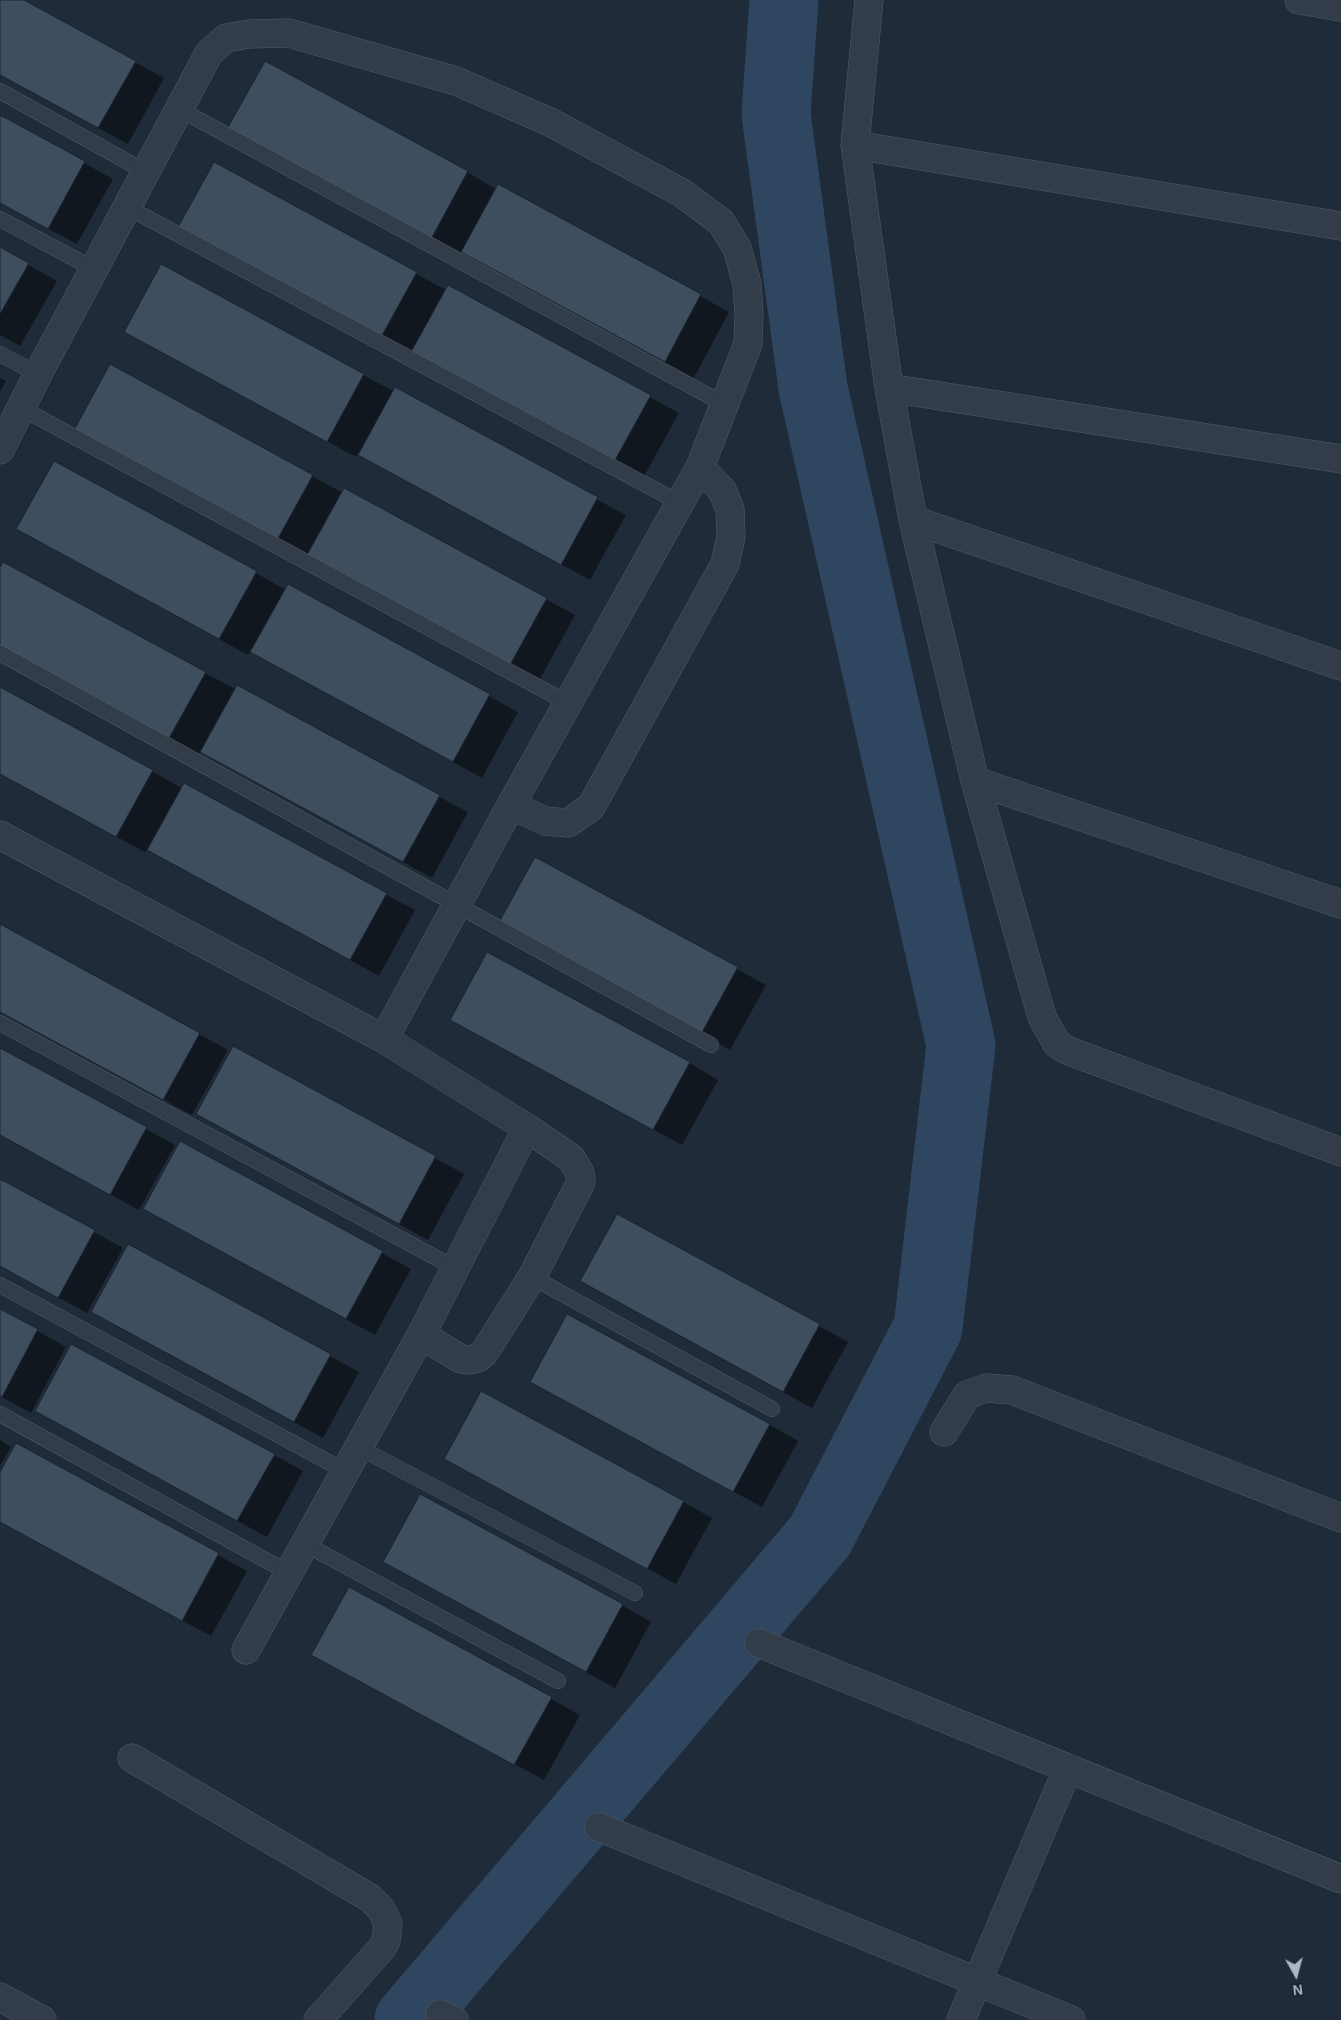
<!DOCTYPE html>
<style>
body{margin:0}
#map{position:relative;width:1341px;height:2020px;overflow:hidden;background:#1f2b39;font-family:Arial,sans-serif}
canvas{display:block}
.north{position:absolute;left:1271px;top:1950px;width:50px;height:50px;-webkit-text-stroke:4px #18222e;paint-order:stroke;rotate:173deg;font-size:14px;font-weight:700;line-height:20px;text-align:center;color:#adb8c6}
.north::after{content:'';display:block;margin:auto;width:18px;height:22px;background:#adb8c6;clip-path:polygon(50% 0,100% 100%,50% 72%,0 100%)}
</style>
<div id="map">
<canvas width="1341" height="2020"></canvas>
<div class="north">N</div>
</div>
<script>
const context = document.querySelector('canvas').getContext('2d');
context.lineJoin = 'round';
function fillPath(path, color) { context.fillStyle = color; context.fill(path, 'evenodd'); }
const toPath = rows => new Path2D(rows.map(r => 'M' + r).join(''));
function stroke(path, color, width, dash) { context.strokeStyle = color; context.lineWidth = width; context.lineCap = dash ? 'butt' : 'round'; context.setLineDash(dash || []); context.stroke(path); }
const shadow = toPath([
 [0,0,21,0,164,78,128,144,0,75],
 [0,117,113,179,77,244,0,203],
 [258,145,467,172,497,190,499,186,729,312,694,378,462,251,460,255],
 [214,164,446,290,448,287,679,413,643,478,207,245],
 [0,249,57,281,20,346,0,335],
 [154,348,363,375,626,515,590,580,358,453,356,457],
 [111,366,343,493,345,489,575,615,539,681,307,554,305,558,103,448],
 [0,378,6,381,0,392],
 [47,545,256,573,286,590,288,586,518,712,482,778,251,651,248,655],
 [0,569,205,673,468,812,432,878,200,751,198,755,0,648],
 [0,688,182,788,415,910,379,976,147,849,145,852,0,774],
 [536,859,766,985,730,1050,528,940],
 [0,925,228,1050,192,1115,0,1011],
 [480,1036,689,1063,718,1080,682,1145],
 [233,1048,464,1174,428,1240,197,1114],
 [0,1049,175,1145,139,1210,0,1135],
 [181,1143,411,1269,375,1335,173,1225],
 [0,1180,123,1248,87,1313,0,1266],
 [618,1216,848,1342,812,1408,610,1297],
 [128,1246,359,1372,323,1438,121,1328],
 [0,1310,66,1347,31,1413,0,1396],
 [560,1398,770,1425,798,1441,762,1507],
 [65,1427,274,1455,303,1471,267,1537],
 [0,1440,11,1447,0,1466],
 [16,1445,247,1571,211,1636,0,1522,0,1475],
 [474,1475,683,1502,712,1518,676,1584],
 [413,1578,622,1605,651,1622,615,1688],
 [342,1671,551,1699,580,1715,544,1780]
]);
const river = toPath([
 [409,2020,820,1536,928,1328,961,1045,813,388,776,114,784,0]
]);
const building = toPath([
 [0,0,24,0,136,61,98,128,0,75,0,0],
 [265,61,468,171,431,239,227,129,265,61],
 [0,115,85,161,48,229,0,203,0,115],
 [214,162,417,272,380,339,177,229,214,162],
 [498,184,701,294,665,362,461,252,498,184],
 [0,247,29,263,0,314,0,247],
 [161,264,364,374,327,442,124,332,161,264],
 [448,285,651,395,614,462,411,352,448,285],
 [110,364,313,475,276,542,73,432,110,364],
 [395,387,598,497,561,565,358,455,395,387],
 [54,461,257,571,219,639,16,529,54,461],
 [344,488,547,598,510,665,307,555,344,488],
 [3,562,206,672,168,740,0,648,0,567,3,562],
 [288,584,490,694,453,762,250,652,288,584],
 [237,685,440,795,403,862,200,752,237,685],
 [0,687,153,770,116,837,0,774,0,687],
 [184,783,387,893,350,960,147,850,184,783],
 [535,857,738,967,701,1034,498,924,535,857],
 [0,924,200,1033,163,1100,0,1012,0,924],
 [487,952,690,1062,653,1130,450,1020,487,952],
 [233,1046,436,1156,399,1224,196,1114,233,1046],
 [0,1048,147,1127,110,1195,0,1135,0,1048],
 [180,1141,383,1251,346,1319,143,1209,180,1141],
 [0,1179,95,1230,58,1298,0,1266,0,1179],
 [617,1214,820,1324,783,1392,580,1281,617,1214],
 [128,1244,331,1354,294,1422,91,1312,128,1244],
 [0,1309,38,1329,2,1397,0,1396,0,1309],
 [567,1314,770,1424,733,1492,530,1382,567,1314],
 [71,1344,275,1454,237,1521,35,1411,71,1344],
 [481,1391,684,1501,647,1569,444,1459,481,1391],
 [16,1443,219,1553,182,1621,0,1522,0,1472,16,1443],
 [420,1494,623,1604,586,1672,383,1562,420,1494],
 [349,1587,552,1697,514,1765,311,1655,349,1587]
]);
const lane = toPath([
 [0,91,146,172],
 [179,109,724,404],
 [127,207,680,503],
 [0,219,94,269],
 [0,354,38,374],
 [21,408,568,703],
 [0,653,711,1045],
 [0,1023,455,1268],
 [532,1277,772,1409],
 [0,1285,345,1471],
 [0,1414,289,1573],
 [358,1447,635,1593],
 [305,1544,558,1681]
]);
const street = toPath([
 [869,0,855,145,889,388,913,520,975,781,1042,1017,1057,1044,1069,1051,1341,1152],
 [1299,0,1341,7],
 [855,145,1341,226],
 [889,388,1341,459],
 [0,450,38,374,209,53,226,38,249,34,289,33,456,81,550,122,682,193,721,222,737,248,747,284,749,315,748,344,700,467,511,805,384,1039],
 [913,520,1341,666],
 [975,781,1341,904],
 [511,805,545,821,568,823,591,807,725,564,731,537,730,509,722,490,700,467],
 [0,835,384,1039,527,1128,571,1158,580,1173,581,1182,532,1277,484,1353,478,1358,470,1360,461,1359,421,1335],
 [944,1432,967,1395,986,1388,1012,1390,1341,1518],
 [759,1643,1341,1879],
 [246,1650,421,1335,527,1128],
 [132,1758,370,1898,381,1909,388,1924,386,1941,381,1949,318,2020],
 [599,1827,1071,2020],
 [0,1997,42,2020],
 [440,2014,454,2020],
 [961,2020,1068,1768]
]);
fillPath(shadow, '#0007');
stroke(river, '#2f4660', 69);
fillPath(building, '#3f4e5e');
stroke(building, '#1a2430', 1);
stroke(lane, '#505b67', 16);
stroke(street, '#505b67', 29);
stroke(lane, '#333d4a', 15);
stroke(street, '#333d4a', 28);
</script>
